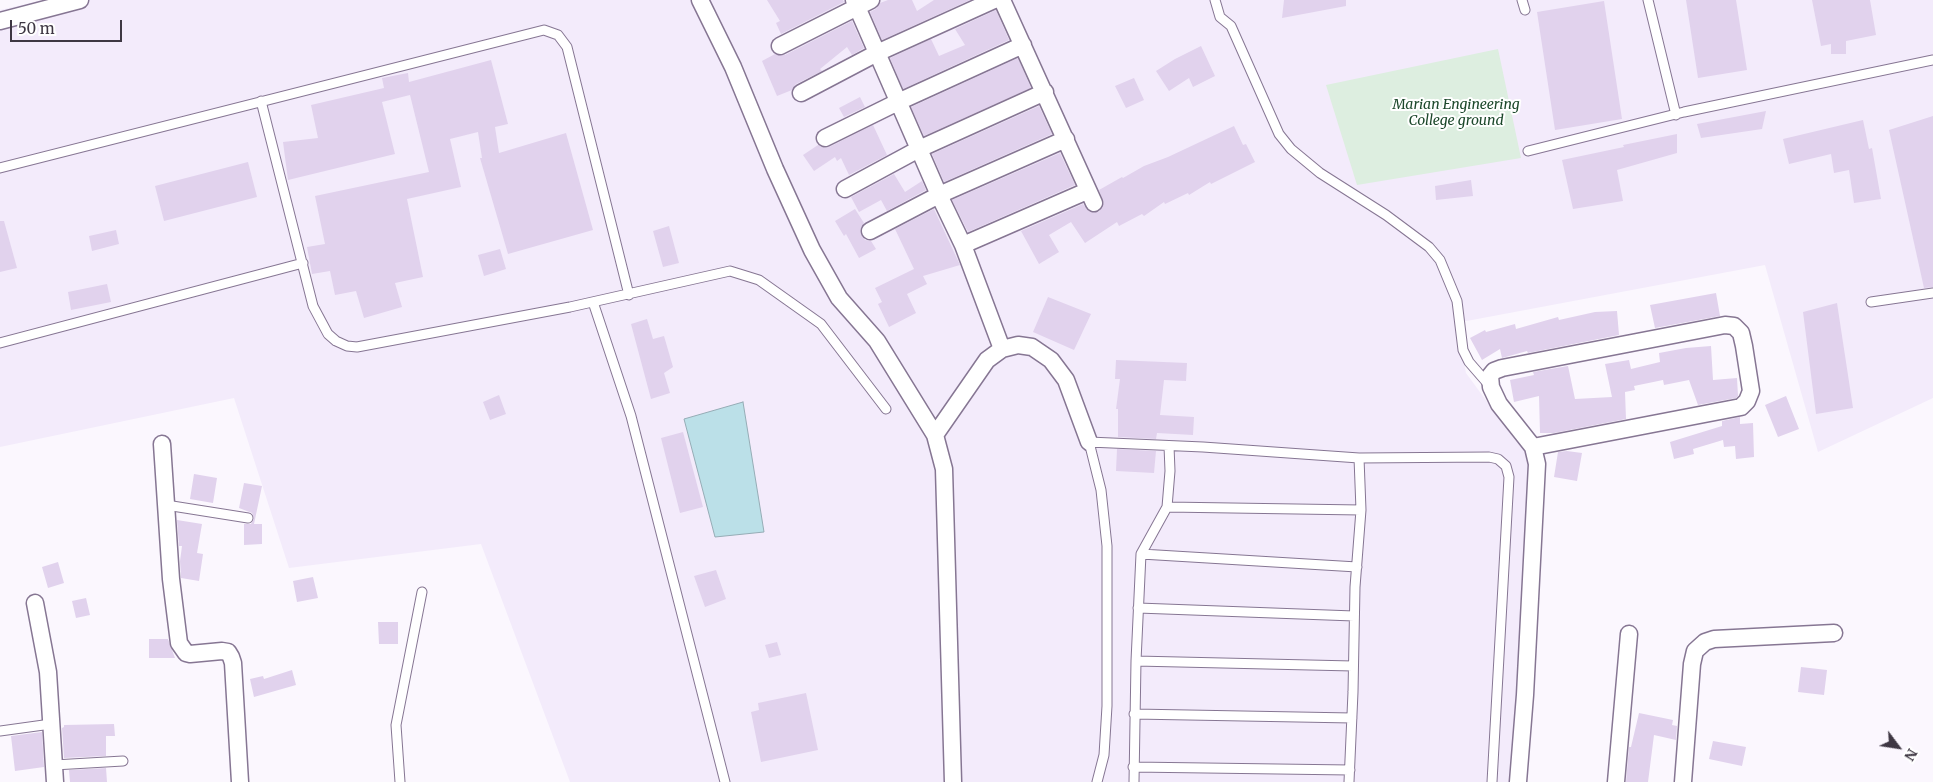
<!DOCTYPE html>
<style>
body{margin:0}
#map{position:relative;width:1933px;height:782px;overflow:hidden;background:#fbf7fe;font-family:Merriweather,serif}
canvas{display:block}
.north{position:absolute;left:1873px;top:722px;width:50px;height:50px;-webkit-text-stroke:4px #fff;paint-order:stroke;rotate:121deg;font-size:14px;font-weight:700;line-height:20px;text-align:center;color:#3e3743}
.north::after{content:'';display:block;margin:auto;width:18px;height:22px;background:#3e3743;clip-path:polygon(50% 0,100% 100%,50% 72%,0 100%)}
.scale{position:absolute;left:10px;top:20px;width:112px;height:22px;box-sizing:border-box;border:2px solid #3e3743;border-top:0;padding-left:6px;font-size:15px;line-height:18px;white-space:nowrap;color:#3e3743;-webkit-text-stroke:4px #fff;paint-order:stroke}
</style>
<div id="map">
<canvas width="1933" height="782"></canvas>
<div class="north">N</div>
<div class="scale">50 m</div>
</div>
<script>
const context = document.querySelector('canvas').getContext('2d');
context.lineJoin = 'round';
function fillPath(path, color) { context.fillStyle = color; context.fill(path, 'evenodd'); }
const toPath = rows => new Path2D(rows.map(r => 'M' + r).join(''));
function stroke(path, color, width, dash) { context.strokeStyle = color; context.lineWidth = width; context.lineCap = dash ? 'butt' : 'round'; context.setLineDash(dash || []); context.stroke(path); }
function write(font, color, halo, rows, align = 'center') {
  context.font = font + ' Merriweather,serif'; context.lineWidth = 4; context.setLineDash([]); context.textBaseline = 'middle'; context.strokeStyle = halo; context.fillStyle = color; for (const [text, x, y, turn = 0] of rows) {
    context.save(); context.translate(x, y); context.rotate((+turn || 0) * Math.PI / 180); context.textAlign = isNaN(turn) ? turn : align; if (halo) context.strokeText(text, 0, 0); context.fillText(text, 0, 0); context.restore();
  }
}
const built = toPath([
 [43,0,1933,0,1933,398,1818,452,1765,265,1456,323,1466,373,1515,440,1532,456,1527,782,570,782,481,544,289,568,234,398,0,447,0,10]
]);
const green = toPath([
 [1498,49,1521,158,1357,185,1326,85]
]);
const water = toPath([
 [743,402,764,532,715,537,684,419,743,402]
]);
const building = toPath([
 [767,0,843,0,844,2,781,34,776,23,780,21],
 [888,0,912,0,917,11,934,0,970,0,882,40,870,12,876,9,880,3],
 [1284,0,1346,0,1346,6,1282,18],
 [1686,0,1736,0,1747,70,1698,78],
 [1812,0,1870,0,1876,35,1846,41,1846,54,1831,54,1831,44,1821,46],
 [1604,1,1622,119,1555,130,1537,12],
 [996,10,1009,40,903,89,890,58,931,39,939,56,965,45,955,29],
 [852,21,864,48,852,55,847,47,820,69,822,71,796,84,792,90,777,96,762,61,775,54,785,55],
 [1201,46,1215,76,1193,87,1189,78,1169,91,1156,71,1175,59],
 [1018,58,1031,88,924,136,911,107],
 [491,60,508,124,495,127,499,153,566,133,593,230,508,254,480,158,482,158,478,132,450,139,461,187,407,199,423,277,395,283,402,307,364,318,356,291,335,295,330,271,312,274,307,247,325,244,315,196,429,172,410,95,382,102,395,154,288,180,283,142,318,138,311,105,384,88,382,78,408,73,409,82],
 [1134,78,1144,100,1126,108,1115,86],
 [860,97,865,107,844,117,839,108],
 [1039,106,1052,134,944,182,932,154],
 [1766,111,1762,129,1701,138,1697,124],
 [1933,116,1933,287,1924,288,1889,130],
 [1863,120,1869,149,1872,148,1881,199,1854,203,1849,170,1834,173,1831,154,1789,164,1783,139],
 [873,125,887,155,849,175,841,158,837,161,835,157,814,171,803,155,818,145,824,148,829,147],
 [1234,126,1243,145,1246,144,1255,162,1211,184,1210,182,1189,195,1188,193,1165,204,1164,202,1144,216,1142,214,1119,226,1117,222,1085,243,1071,222,1049,235,1059,252,1039,264,1021,231,1083,204,1089,211,1099,212,1104,203,1099,190,1122,177,1123,178,1144,166,1168,157],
 [1677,134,1677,153,1617,170,1623,201,1573,209,1562,160,1624,147,1623,145],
 [1060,153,1075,185,968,232,952,200],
 [248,162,257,197,164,221,155,186],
 [894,174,905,192,922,181,926,190,887,211,881,200,859,212,851,197],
 [1471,180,1473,196,1436,200,1435,186],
 [855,209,864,223,860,230,861,235,865,240,871,241,876,249,859,258,846,234,844,236,835,221],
 [934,209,960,265,923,276,927,284,907,294,916,313,889,327,878,304,882,302,875,288,914,269,895,229],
 [0,221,4,221,17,268,0,272],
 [669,226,679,263,663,267,653,231],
 [116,230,119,244,92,251,89,236],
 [500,249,506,269,484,276,478,255],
 [107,284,111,302,71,310,68,292],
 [1716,293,1720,316,1655,328,1650,305],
 [1048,297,1091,314,1074,350,1033,332],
 [1837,303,1853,408,1816,414,1803,312],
 [1617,311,1619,335,1528,353,1527,351,1502,358,1500,349,1482,360,1470,338,1485,330,1486,332,1515,324,1516,329,1558,317,1559,320,1595,312],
 [647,319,653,339,664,336,673,367,664,373,670,393,651,399,631,324],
 [1711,346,1713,380,1737,378,1738,396,1736,398,1698,405,1689,380,1664,385,1663,380,1634,386,1635,390,1625,392,1626,419,1554,433,1540,433,1539,396,1514,402,1510,380,1534,375,1533,372,1568,366,1575,399,1612,397,1605,364,1629,360,1631,369,1660,362,1659,353,1686,348],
 [1116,360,1187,363,1186,381,1164,380,1160,415,1194,417,1193,435,1157,433,1156,439,1118,437,1118,409,1116,409,1120,379,1115,379],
 [499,395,506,414,490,420,483,402],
 [1786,396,1799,429,1778,437,1765,405],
 [1740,417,1740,424,1753,423,1754,457,1736,459,1735,446,1724,447,1723,440,1693,449,1694,454,1674,459,1670,442,1722,426,1722,421],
 [683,432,703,507,680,513,661,438],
 [1117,449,1156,451,1154,473,1116,471],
 [1567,451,1582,453,1577,481,1554,477,1558,452],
 [194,474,217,478,213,503,190,499],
 [244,483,262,486,254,524,262,524,262,544,244,545,244,524,251,524,254,518,252,513,239,508],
 [177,520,202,524,197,553,203,554,199,581,181,578,180,561,182,546,179,546],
 [58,562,64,583,48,588,42,567],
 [716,570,726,599,705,607,694,576],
 [313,577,318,598,297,602,293,581],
 [86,598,90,615,76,618,72,601],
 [378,622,398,622,398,644,379,644],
 [149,639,168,639,175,658,149,658],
 [777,642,781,655,769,658,765,645],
 [1801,667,1827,670,1824,695,1798,692],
 [292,670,296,685,254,697,250,679,263,676,264,679],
 [806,693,818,750,761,762,751,712,759,710,758,703],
 [1639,713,1673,720,1672,725,1677,726,1676,740,1654,735,1648,782,1626,782,1629,747,1631,747],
 [114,724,115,736,106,736,106,756,64,758,62,728,64,727,64,725],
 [42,732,44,767,15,771,11,736],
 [1713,741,1746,747,1742,766,1709,759],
 [106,768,107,782,70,782,69,770]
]);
const lane = toPath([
 [1215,0,1220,17,1231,26,1279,134,1291,149,1320,173,1386,215,1429,247,1440,260,1457,301,1463,350,1469,362,1489,385],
 [1522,0,1525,10],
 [1648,0,1676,115],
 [261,101,313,306,328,334,336,341,347,346,357,347,570,307,730,271,759,280,821,324,886,409],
 [1528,151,1684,112,1933,60],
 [0,168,544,30,558,35,567,47,629,295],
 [593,302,631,416,725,782],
 [1871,302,1933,293],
 [0,343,303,263],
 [1359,458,1489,457,1498,459,1506,466,1509,477,1492,782],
 [166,505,248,518],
 [1167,507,1361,510],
 [1141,554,1357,567],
 [1138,608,1354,616],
 [1136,661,1353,666],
 [1134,714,1352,718],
 [0,731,51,724],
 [54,765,123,761],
 [1133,767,1350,770],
 [400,782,396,725,422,592],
 [1097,782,1104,755,1107,706,1107,546,1101,490,1089,442,1203,447,1359,458,1361,510,1355,587,1353,692,1349,782],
 [1134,782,1136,661,1141,554,1167,507,1170,471,1169,446]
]);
const street = toPath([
 [700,0,733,67,775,169,812,250,839,298,877,341,935,435],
 [854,0,939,195,963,245,1002,349],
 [1002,0,1094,203],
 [0,21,80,0],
 [780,46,871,0],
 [801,93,877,53,994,0],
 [825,138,898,102,1023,45],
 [845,189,919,149,1045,92],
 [870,231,939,195,1066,139],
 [963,245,1087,191],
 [162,444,171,579,179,643,186,653,190,654,222,651,228,652,231,657,233,663,240,782],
 [35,603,48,672,55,782],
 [953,782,944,469,935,435,987,360,1002,349,1018,345,1032,347,1051,360,1066,380,1089,442],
 [1518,782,1525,695,1537,464,1533,447,1499,404,1491,387,1490,376,1494,371,1502,368,1725,325,1734,326,1741,333,1744,346,1751,391,1747,401,1741,407,1533,447],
 [1616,782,1629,634],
 [1683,782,1692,664,1695,651,1705,642,1714,639,1834,633]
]);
const parkNames = [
 ["Marian Engineering",1456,105],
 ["College ground",1456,121]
];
fillPath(built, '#f3ebfb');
fillPath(green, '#ddeee0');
fillPath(water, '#bbe0e8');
stroke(water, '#96adb6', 1);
fillPath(building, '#e1d2ed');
stroke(lane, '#867693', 11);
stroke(street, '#867693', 19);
stroke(lane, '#fff', 9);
stroke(street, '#fff', 16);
write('italic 14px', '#1c482b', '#fff', parkNames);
</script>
